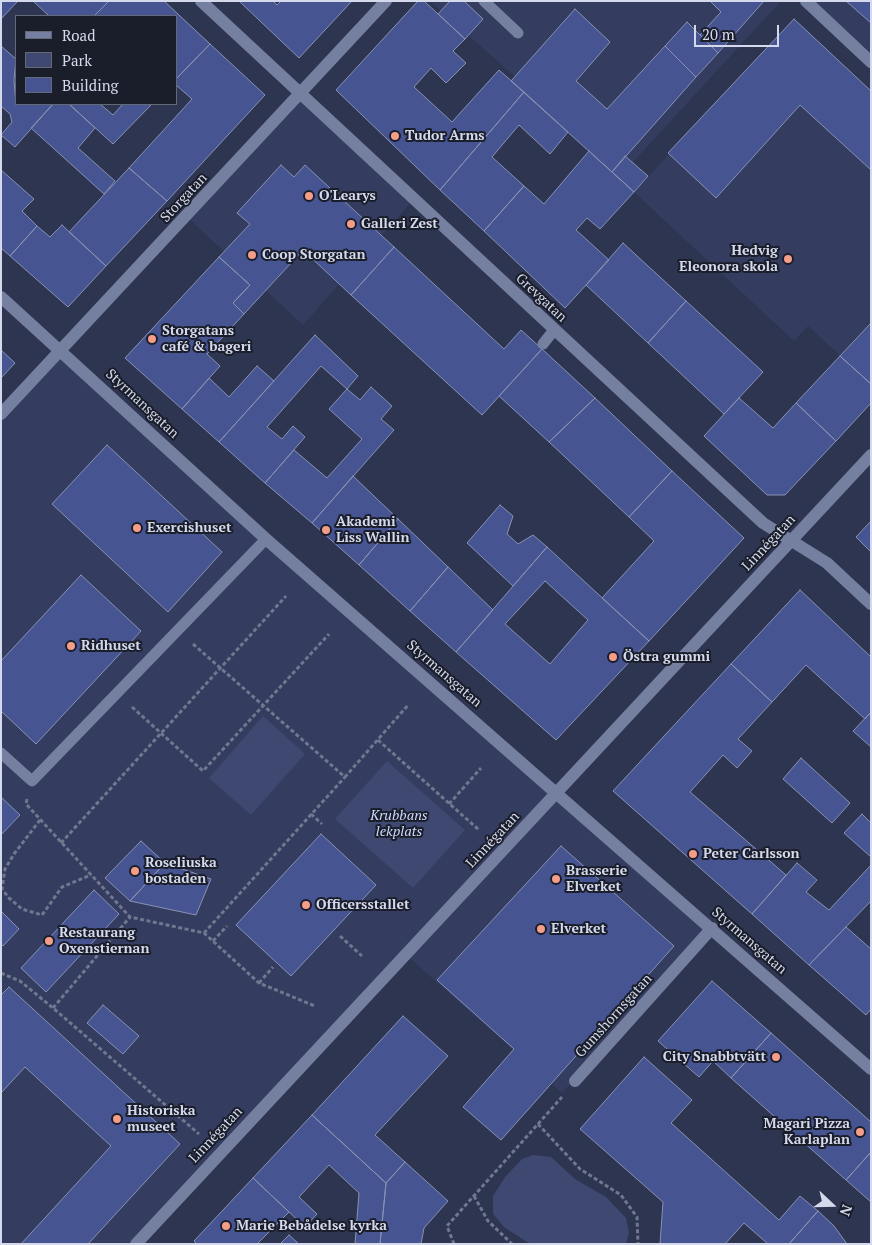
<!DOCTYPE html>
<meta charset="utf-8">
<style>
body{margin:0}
#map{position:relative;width:872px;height:1245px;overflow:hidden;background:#2d3551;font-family:"PT Serif",serif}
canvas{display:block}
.frame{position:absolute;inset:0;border:2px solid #d4daec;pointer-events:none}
.legend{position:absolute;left:15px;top:15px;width:162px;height:90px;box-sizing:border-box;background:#1a1d2a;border:1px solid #646978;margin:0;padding:6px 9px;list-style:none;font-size:15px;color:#d4daec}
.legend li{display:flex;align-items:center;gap:10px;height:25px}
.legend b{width:25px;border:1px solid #646978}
.north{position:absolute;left:807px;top:1180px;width:50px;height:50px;-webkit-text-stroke:4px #1a1d2a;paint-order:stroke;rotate:111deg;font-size:14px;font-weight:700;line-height:20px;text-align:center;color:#d4daec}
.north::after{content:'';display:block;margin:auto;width:18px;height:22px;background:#d4daec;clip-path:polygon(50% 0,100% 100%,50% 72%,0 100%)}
.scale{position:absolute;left:694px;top:25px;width:85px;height:22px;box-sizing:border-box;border:2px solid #d4daec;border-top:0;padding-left:6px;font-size:15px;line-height:18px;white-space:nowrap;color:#d4daec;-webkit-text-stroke:4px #1a1d2a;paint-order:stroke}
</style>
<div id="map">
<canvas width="872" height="1245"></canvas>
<div class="frame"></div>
<ul class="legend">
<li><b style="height:6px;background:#757f9f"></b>Road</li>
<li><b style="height:14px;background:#3e4870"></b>Park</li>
<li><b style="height:14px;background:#465492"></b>Building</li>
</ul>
<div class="north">N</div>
<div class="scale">20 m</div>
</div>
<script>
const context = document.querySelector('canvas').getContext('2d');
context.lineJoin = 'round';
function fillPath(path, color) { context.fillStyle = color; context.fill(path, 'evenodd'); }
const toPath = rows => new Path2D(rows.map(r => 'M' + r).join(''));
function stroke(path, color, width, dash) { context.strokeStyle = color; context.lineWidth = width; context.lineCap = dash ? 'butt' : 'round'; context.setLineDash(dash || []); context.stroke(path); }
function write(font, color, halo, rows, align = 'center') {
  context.font = font + ' "PT Serif",serif'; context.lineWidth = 4; context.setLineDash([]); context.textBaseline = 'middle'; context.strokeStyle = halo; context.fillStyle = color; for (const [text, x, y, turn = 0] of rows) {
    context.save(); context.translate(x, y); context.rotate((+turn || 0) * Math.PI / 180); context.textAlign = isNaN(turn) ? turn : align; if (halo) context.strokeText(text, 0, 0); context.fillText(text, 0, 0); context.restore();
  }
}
const built = toPath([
 [430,1,781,1,623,173],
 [812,1,871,1,871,53],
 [794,19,871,91,871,384,808,326,794,341,634,192],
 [299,94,413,200,303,325,188,218],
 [53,351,707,930,562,1093,405,954,140,1244,1,1244,1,407]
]);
const green = toPath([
 [263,716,305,754,251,815,209,778],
 [387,761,465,830,413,888,335,819],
 [533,1155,551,1157,575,1179,606,1197,626,1218,629,1233,626,1244,530,1244,504,1227,493,1214,493,1196,505,1177,522,1159]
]);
const building = toPath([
 [1,1,18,1,1,19,1,1],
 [33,1,109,1,94,16,49,16,33,1],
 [109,1,164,1,210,44,176,79,176,16,94,16,109,1],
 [239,1,273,1,277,5,281,1,352,1,299,58,239,1],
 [418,1,424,1,465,39,453,51,466,63,446,83,431,68,414,87,452,122,499,70,524,92,440,190,336,90,418,1],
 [450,1,464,1,483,19,465,39,438,14,450,1],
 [710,1,764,1,718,53,700,35,721,12,710,1],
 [846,1,871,1,871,23,846,1],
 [575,9,610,42,576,81,607,109,665,46,696,77,612,172,511,81,575,9],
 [794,19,871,91,871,170,800,105,716,198,668,153,794,19],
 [687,22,718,53,696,77,665,46,687,22],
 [210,44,265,95,167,201,129,168,192,99,176,85,176,79,210,44],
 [1,46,16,59,14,80,16,104,53,104,15,147,1,135,12,122,10,114,1,106,1,46],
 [524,92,568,132,550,154,519,125,492,157,524,186,484,231,440,190,524,92],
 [53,104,69,104,95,128,78,148,115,181,104,194,31,128,53,104],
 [69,104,100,104,113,115,123,104,152,104,113,144,69,104],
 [589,151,634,192,600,229,587,218,576,230,609,260,565,308,484,231,524,186,544,204,589,151],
 [625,156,648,176,634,192,612,172,625,156],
 [281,165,294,177,305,165,394,247,351,295,303,250,244,314,233,303,250,285,219,257,250,224,237,213,281,165],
 [129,168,167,201,106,266,69,232,129,168],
 [1,170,34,199,22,211,37,226,10,256,1,248,1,170],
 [62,225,106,266,68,307,10,256,37,226,50,237,62,225],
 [623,243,686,301,648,343,586,285,623,243],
 [394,247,504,349,521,330,542,349,482,415,351,295,394,247],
 [219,257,250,285,233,303,244,314,207,354,220,366,182,409,125,358,219,257],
 [686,301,763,372,724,414,648,343,686,301],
 [871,323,871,384,840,356,871,323],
 [315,335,358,376,347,389,321,366,267,427,282,439,293,426,305,437,265,483,219,442,315,335],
 [542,349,595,398,549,442,499,396,542,349],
 [1,350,15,363,1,378,1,350],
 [840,356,871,384,871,403,836,441,796,403,840,356],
 [257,366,274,381,219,442,182,409,209,378,229,397,257,366],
 [371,387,392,406,381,419,394,430,312,523,265,483,294,450,327,478,362,439,329,409,347,389,360,400,371,387],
 [595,398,672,471,629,517,549,442,595,398],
 [739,398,773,428,796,403,836,441,785,495,767,495,704,436,739,398],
 [107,445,222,552,168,612,52,504,107,445],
 [672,471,744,538,649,641,602,598,654,541,629,517,672,471],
 [353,476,398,519,359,565,312,523,353,476],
 [500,505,513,516,507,534,518,544,533,535,547,547,513,586,467,543,500,505],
 [398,519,448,567,410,611,359,565,398,519],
 [871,521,871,552,856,537,871,521],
 [547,547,649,641,556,740,456,652,547,547],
 [545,581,588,620,550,664,505,624,545,581],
 [448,567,493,610,456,652,410,611,448,567],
 [81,575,141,631,36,744,1,711,1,661,81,575],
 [800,590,871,657,871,712,865,719,806,665,772,702,731,664,800,590],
 [731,664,772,702,738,739,752,751,737,768,723,755,690,792,786,875,752,914,613,791,731,664],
 [871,712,871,747,853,731,871,712],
 [801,758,850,803,832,823,783,779,801,758],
 [1,797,20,815,1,835,1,797],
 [862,814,871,823,871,857,844,833,862,814],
 [321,834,376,885,291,976,236,925,321,834],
 [141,841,165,863,130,901,105,878,141,841],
 [561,846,674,946,501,1140,463,1107,514,1049,437,980,561,846],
 [165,863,211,879,196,915,130,901,165,863],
 [797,863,817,880,806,892,829,910,871,865,871,901,809,965,752,914,797,863],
 [94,890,119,914,46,992,21,968,94,890],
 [1,911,19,929,3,946,1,944,1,911],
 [846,927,871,949,871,1009,866,1015,809,965,846,927],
 [712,981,771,1033,731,1078,713,1061,699,1077,658,1041,712,981],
 [9,987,180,1144,88,1244,21,1244,111,1146,25,1067,1,1093,1,995,9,987],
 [103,1005,139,1036,123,1054,87,1023,103,1005],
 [403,1016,448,1056,375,1135,405,1162,386,1183,312,1115,403,1016],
 [771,1033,871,1122,871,1152,846,1180,731,1078,771,1033],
 [644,1057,692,1100,671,1123,779,1220,800,1196,818,1211,789,1244,768,1244,744,1223,725,1244,660,1244,663,1202,580,1129,644,1057],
 [312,1115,386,1183,380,1244,355,1244,359,1193,329,1165,299,1197,317,1214,305,1227,253,1178,312,1115],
 [871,1152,871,1202,846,1180,871,1152],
 [405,1162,448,1201,424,1228,421,1244,380,1244,386,1183,405,1162],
 [253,1178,289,1212,257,1244,197,1244,194,1241,253,1178],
 [818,1211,834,1226,847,1244,789,1244,818,1211],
 [289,1235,299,1244,280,1244,289,1235]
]);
const path = toPath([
 [193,644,345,777,409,704],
 [132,707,203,771,329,634],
 [378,740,479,830],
 [27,799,26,804,130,917,204,933,259,983,315,1006],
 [449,804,481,768],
 [311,814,322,824],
 [40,820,14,854,5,869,2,889,9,898,22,909,42,915,62,887,91,875],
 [61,843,286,596],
 [204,933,345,777],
 [340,936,362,956],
 [213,941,227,926],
 [1,973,20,981,53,1008,199,1134],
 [259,983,273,967],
 [53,1008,130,917],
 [538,1124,580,1169,621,1195,637,1217,638,1244],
 [474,1196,488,1221,512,1244],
 [454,1244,447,1226,562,1097]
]);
const lane = toPath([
 [484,1,518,33],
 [543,344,554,330],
 [1,753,32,781,266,539]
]);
const street = toPath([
 [201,1,763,523,827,563,871,604],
 [806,1,871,62],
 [1,297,266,539,871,1069],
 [1,414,386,1],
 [575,1081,712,928],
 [136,1244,871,455]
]);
const markers = [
 [395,136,5,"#f49e89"],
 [309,196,5,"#f49e89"],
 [351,224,5,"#f49e89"],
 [252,255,5,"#f49e89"],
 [788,259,5,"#f49e89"],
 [152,339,5,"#f49e89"],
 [137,528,5,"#f49e89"],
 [326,530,5,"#f49e89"],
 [71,646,5,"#f49e89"],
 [613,657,5,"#f49e89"],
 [693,854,5,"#f49e89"],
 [135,871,5,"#f49e89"],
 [556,879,5,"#f49e89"],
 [306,905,5,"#f49e89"],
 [541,929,5,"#f49e89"],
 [49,941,5,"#f49e89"],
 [776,1057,5,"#f49e89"],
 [117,1119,5,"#f49e89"],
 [860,1132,5,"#f49e89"],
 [226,1226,5,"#f49e89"]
];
const poiNames = [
 ["Tudor Arms",405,136],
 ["O'Learys",319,196],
 ["Galleri Zest",361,224],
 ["Hedvig",778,251,"right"],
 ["Eleonora skola",778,267,"right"],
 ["Coop Storgatan",262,255],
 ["Storgatans",162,331],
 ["café & bageri",162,347],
 ["Akademi",336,522],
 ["Liss Wallin",336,538],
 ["Exercishuset",147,528],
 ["Ridhuset",81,646],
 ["Östra gummi",623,657],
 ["Peter Carlsson",703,854],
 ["Roseliuska",145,863],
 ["bostaden",145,879],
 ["Brasserie",566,871],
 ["Elverket",566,887],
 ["Officersstallet",316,905],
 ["Elverket",551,929],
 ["Restaurang",59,933],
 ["Oxenstiernan",59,949],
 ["City Snabbtvätt",766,1057,"right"],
 ["Historiska",127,1111],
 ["museet",127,1127],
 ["Magari Pizza",850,1124,"right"],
 ["Karlaplan",850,1140,"right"],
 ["Marie Bebådelse kyrka",236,1226]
];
const streetNames = [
 ["Storgatan",184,198,-47],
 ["Grevgatan",541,298,43],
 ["Styrmansgatan",142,404,43],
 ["Linnégatan",769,543,-47],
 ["Styrmansgatan",444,674,41],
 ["Linnégatan",493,840,-47],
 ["Styrmansgatan",749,941,41],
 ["Gumshornsgatan",614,1016,-48],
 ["Linnégatan",216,1135,-47]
];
const parkNames = [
 ["Krubbans",399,816],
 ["lekplats",399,832]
];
fillPath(built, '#343d5f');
fillPath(green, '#3e4870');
fillPath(building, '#465492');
stroke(building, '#8892b3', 1);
stroke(path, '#70778f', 3, [4, 2.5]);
stroke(lane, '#757f9f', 11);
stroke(street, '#757f9f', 12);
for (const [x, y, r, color] of markers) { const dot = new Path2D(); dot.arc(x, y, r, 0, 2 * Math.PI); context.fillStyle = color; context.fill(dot); stroke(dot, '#1a1d2a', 2); }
write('bold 14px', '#d4daec', '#1a1d2a', poiNames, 'left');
write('14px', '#d4daec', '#1a1d2a', streetNames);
write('italic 14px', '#ced9ff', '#1a1d2a', parkNames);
</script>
